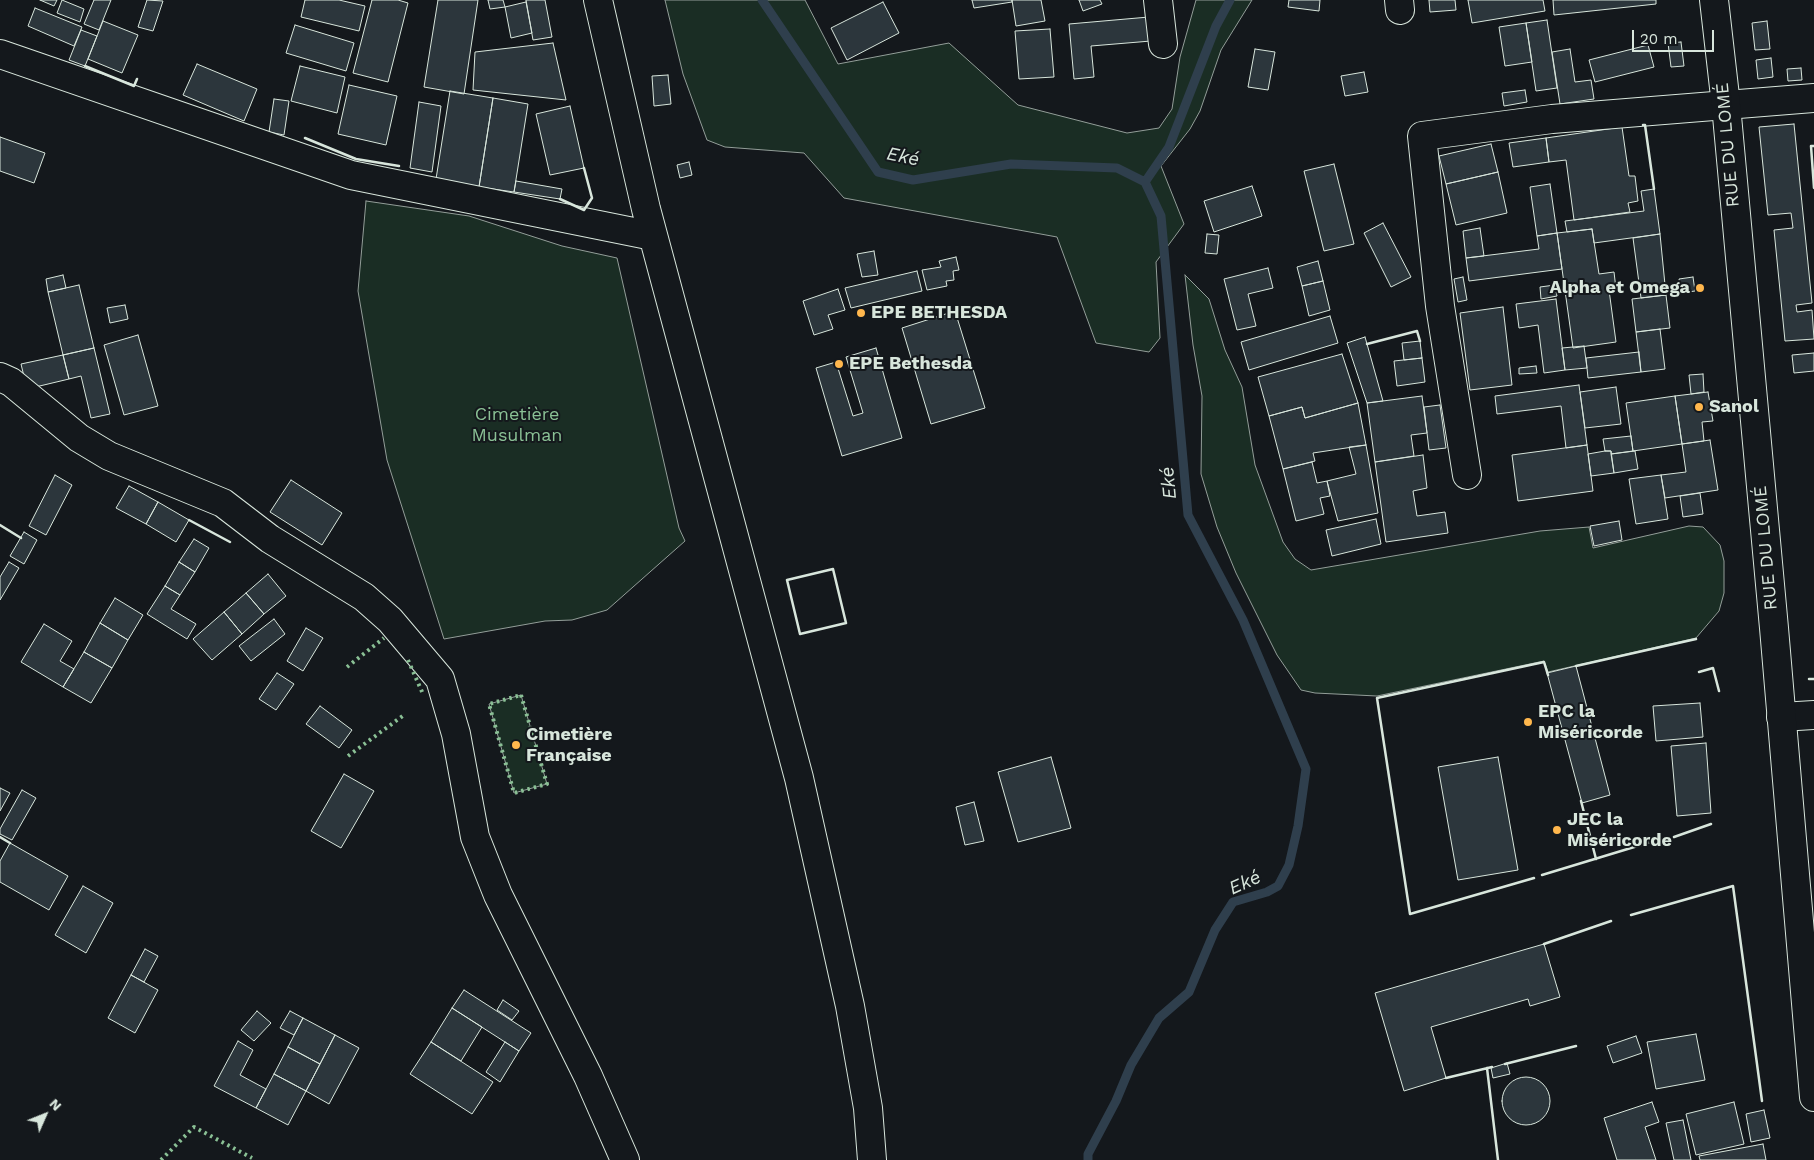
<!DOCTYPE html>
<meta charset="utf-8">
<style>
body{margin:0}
#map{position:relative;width:1814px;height:1160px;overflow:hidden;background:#14181c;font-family:"Work Sans",sans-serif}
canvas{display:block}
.north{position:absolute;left:20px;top:1090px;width:50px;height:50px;-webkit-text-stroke:4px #14181c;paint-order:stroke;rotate:46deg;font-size:14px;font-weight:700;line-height:20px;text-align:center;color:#d8e6dc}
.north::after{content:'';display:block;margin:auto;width:18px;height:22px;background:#d8e6dc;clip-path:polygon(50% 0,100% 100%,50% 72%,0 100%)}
.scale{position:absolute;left:1632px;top:30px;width:82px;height:22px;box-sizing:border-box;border:2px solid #d8e6dc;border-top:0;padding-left:6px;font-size:15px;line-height:18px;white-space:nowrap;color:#d8e6dc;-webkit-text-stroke:4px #14181c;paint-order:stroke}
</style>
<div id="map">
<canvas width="1814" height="1160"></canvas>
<div class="north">N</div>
<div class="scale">20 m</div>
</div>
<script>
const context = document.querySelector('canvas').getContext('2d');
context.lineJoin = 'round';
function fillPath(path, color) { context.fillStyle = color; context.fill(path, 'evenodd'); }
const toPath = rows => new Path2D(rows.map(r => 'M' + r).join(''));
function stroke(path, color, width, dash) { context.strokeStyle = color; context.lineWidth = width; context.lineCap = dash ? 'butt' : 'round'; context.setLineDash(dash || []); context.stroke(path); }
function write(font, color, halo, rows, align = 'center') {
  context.font = font + ' "Work Sans",sans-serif'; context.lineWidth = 4; context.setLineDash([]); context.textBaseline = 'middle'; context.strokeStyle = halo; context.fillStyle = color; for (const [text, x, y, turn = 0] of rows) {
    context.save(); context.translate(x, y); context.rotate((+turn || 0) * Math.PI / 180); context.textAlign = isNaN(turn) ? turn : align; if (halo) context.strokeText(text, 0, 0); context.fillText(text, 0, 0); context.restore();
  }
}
const green = toPath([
 [665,0,805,0,838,64,949,43,1018,105,1127,133,1159,128,1172,109,1180,57,1196,0,1252,0,1221,50,1200,111,1190,129,1161,166,1184,224,1156,262,1160,338,1149,352,1096,343,1057,237,844,198,804,153,725,147,707,140,683,74,665,0],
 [366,201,469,216,562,246,617,258,679,528,685,541,607,610,572,620,545,621,444,639,387,460,358,291,366,201],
 [1185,275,1209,299,1225,350,1242,387,1255,465,1283,542,1295,559,1311,570,1540,531,1589,527,1593,548,1689,526,1703,527,1720,545,1724,561,1724,593,1719,611,1696,638,1548,672,1544,661,1377,696,1315,693,1301,690,1277,655,1236,573,1217,527,1201,474,1202,396,1193,345,1185,275],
 [521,695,547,784,514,793,489,704,521,695]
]);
const stream = toPath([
 [762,0,878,172,913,180,1011,164,1117,168,1145,182,1161,216,1188,515,1243,620,1306,769,1298,826,1289,865,1278,886,1267,892,1233,902,1215,930,1189,992,1159,1018,1131,1065,1116,1101,1088,1154,1088,1160],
 [1145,182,1169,147,1216,26,1230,0]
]);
const building = toPath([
 [40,0,57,0,54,6,40,0],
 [62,0,84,9,80,22,57,13,62,0],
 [94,0,111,0,99,30,84,24,94,0],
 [147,0,163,1,153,31,138,27,147,0],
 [305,0,339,0,365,6,359,31,301,17,305,0],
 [372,0,398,0,408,3,388,82,353,73,372,0],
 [438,0,478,0,464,94,424,87,438,0],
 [488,0,503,0,505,7,490,9,488,0],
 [526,0,545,0,552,37,533,40,526,0],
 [972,0,1012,0,1012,2,974,8,972,0],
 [1012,0,1041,0,1045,21,1016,26,1012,0],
 [1079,0,1100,0,1102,4,1083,11,1079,0],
 [1289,0,1320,0,1319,11,1288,7,1289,0],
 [1429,0,1455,0,1456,10,1430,12,1429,0],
 [1468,0,1543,0,1545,11,1472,23,1468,0],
 [1553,0,1656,0,1656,4,1554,15,1553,0],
 [526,2,532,33,511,38,505,7,526,2],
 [883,2,899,33,847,60,831,28,883,2],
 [35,8,82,27,74,46,28,26,35,8],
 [1149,17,1151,41,1091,46,1094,77,1074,79,1069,24,1149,17],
 [1547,20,1557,88,1536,91,1526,23,1547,20],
 [103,21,138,35,122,73,88,59,103,21],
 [1767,21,1770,49,1755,50,1752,23,1767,21],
 [1526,23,1532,62,1505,66,1499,27,1526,23],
 [295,25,354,43,346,71,286,53,295,25],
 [1050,29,1054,77,1019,79,1015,31,1050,29],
 [81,30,97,36,85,66,69,60,81,30],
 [1681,42,1684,66,1671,67,1668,43,1681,42],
 [553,43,566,100,473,90,475,52,553,43],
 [1648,45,1654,67,1595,82,1589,60,1648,45],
 [1255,49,1275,52,1268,90,1248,87,1255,49],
 [1570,49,1575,82,1591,80,1594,99,1560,104,1552,52,1570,49],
 [1771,58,1773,77,1758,79,1756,60,1771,58],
 [197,64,257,89,244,121,183,95,197,64],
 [300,66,345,77,337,113,291,101,300,66],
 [1801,68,1802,80,1788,81,1787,69,1801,68],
 [1364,72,1368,92,1345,96,1341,76,1364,72],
 [668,75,671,104,654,106,652,76,668,75],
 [349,85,397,96,386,145,338,134,349,85],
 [1525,90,1527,102,1504,106,1502,93,1525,90],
 [450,91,493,98,479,187,436,179,450,91],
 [493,98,528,104,514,192,479,187,493,98],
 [274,99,289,101,284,135,269,132,274,99],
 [419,102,441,106,432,172,410,168,419,102],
 [570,106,584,168,550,175,536,114,570,106],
 [1794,124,1812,303,1796,305,1797,312,1812,310,1814,339,1785,341,1774,230,1793,228,1791,213,1768,215,1759,127,1794,124],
 [1622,127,1629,176,1635,176,1638,201,1628,203,1630,212,1574,220,1566,160,1549,162,1546,138,1622,127],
 [0,137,45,153,34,183,0,171,0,137],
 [1546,138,1549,162,1513,167,1509,143,1546,138],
 [1491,144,1498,172,1446,184,1439,156,1491,144],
 [689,162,692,175,680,178,677,165,689,162],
 [1334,164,1354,244,1324,251,1304,171,1334,164],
 [1498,172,1507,213,1456,225,1446,184,1498,172],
 [516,181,562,189,560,199,514,192,516,181],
 [1550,184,1557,233,1537,236,1530,187,1550,184],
 [1252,186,1262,216,1214,232,1204,201,1252,186],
 [1654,189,1660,234,1594,243,1592,229,1567,232,1565,221,1644,211,1641,191,1654,189],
 [1383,223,1411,277,1391,287,1364,233,1383,223],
 [1480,228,1484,256,1466,258,1463,231,1480,228],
 [1592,229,1599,274,1614,272,1616,289,1609,290,1616,342,1573,348,1557,233,1592,229],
 [1557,233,1562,269,1469,281,1466,258,1539,249,1537,236,1557,233],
 [1207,234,1219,235,1217,254,1205,253,1207,234],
 [1660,234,1666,295,1641,298,1633,238,1660,234],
 [874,251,878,275,862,277,857,254,874,251],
 [956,257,959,270,953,271,954,280,946,281,947,286,927,290,922,270,941,267,939,261,956,257],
 [1318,261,1323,281,1302,286,1297,267,1318,261],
 [1268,268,1273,288,1248,294,1256,326,1237,330,1224,279,1268,268],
 [917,271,922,291,851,308,845,288,917,271],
 [63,275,66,288,48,292,46,279,63,275],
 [1463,277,1467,300,1458,302,1454,279,1463,277],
 [1693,277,1695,291,1681,293,1679,279,1693,277],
 [1323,281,1330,310,1309,316,1302,286,1323,281],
 [79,285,94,348,63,355,48,292,79,285],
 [1555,285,1557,296,1541,299,1540,287,1555,285],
 [838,289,845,310,828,315,833,329,814,335,803,301,838,289],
 [1666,295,1670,328,1636,332,1632,299,1666,295],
 [1556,299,1565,370,1544,373,1538,325,1519,328,1516,304,1556,299],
 [125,305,128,319,110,323,107,308,125,305],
 [1503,307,1512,385,1470,390,1460,313,1503,307],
 [955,311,985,408,931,424,902,328,955,311],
 [1330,316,1338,343,1249,370,1241,342,1330,316],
 [1660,329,1665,369,1641,372,1636,332,1660,329],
 [138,335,158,406,124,415,104,345,138,335],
 [1365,337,1367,344,1383,401,1367,403,1347,343,1365,337],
 [1420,341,1422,358,1404,360,1402,343,1420,341],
 [1584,346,1587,368,1565,370,1562,348,1584,346],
 [94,348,110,414,91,418,81,376,69,379,63,355,94,348],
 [876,348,902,438,842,456,816,368,836,362,853,416,863,413,846,357,876,348],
 [1639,352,1641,372,1588,378,1586,358,1639,352],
 [1814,353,1814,371,1794,373,1792,355,1814,353],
 [1342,354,1358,403,1305,418,1302,407,1269,416,1258,377,1342,354],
 [63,355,69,379,27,389,21,364,63,355],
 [1422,358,1425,382,1397,386,1394,361,1422,358],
 [1536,366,1537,373,1519,374,1519,368,1536,366],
 [1703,374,1704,392,1691,394,1689,375,1703,374],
 [1579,385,1587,445,1566,448,1561,406,1497,414,1495,396,1579,385],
 [1616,387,1621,424,1585,428,1580,392,1616,387],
 [1708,392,1713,421,1702,422,1704,441,1682,444,1675,396,1708,392],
 [1422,396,1427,433,1411,435,1414,456,1375,462,1367,403,1422,396],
 [1675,396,1682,444,1633,451,1626,403,1675,396],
 [1358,403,1366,445,1313,453,1315,461,1283,469,1269,416,1302,407,1305,418,1358,403],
 [1440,405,1446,448,1429,450,1424,407,1440,405],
 [1631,436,1633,451,1611,454,1611,451,1605,451,1603,439,1631,436],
 [1710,440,1718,490,1665,498,1661,475,1686,472,1682,444,1710,440],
 [1366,445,1378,513,1338,521,1327,481,1356,474,1349,447,1366,445],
 [1587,445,1593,491,1518,501,1512,455,1587,445],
 [1605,451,1611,451,1614,473,1591,476,1588,454,1605,451],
 [1635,451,1638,469,1614,473,1611,454,1635,451],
 [1423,455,1427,488,1413,491,1417,516,1445,512,1448,533,1386,542,1375,462,1423,455],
 [1312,462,1317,483,1327,481,1330,496,1320,498,1324,514,1296,521,1283,469,1312,462],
 [55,475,72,485,46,535,29,526,55,475],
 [1661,475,1668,519,1636,524,1629,479,1661,475],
 [291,480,342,513,322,545,270,512,291,480],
 [129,486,158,502,146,524,116,508,129,486],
 [1700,493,1703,514,1683,517,1680,496,1700,493],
 [158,502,189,520,176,542,146,524,158,502],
 [1376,519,1381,544,1332,556,1326,530,1376,519],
 [1619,521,1622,540,1594,546,1590,526,1619,521],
 [24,532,37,540,24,564,10,556,24,532],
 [194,539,209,548,195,572,179,562,194,539],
 [9,562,19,568,0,600,0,577,9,562],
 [179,562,195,572,180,595,165,586,179,562],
 [268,574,286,596,264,614,246,593,268,574],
 [165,586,180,595,171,609,196,624,187,639,147,614,165,586],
 [246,593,264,614,242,634,224,612,246,593],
 [115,598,143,615,128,640,100,623,115,598],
 [224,612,242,634,212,660,193,639,224,612],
 [274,619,285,634,251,661,239,646,274,619],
 [100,623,128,640,112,668,84,652,100,623],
 [44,624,72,641,60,661,74,669,63,687,21,662,44,624],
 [306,628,323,638,303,671,287,661,306,628],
 [84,652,112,668,91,703,63,687,84,652],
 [1576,666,1610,795,1582,803,1547,673,1576,666],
 [277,673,294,684,276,710,259,699,277,673],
 [1700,703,1703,737,1656,741,1653,706,1700,703],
 [320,706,352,730,339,748,306,724,320,706],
 [1706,743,1711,813,1677,816,1671,746,1706,743],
 [1051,757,1071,828,1018,842,998,772,1051,757],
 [1498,757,1518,870,1458,880,1438,767,1498,757],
 [344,774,374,791,341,848,311,831,344,774],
 [0,788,10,793,0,811,0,788],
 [22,790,36,798,12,840,0,834,0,829,22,790],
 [974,802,984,841,965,845,956,807,974,802],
 [10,843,68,876,49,910,0,882,0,861,10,843],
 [83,886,113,903,86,953,55,935,83,886],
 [1544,944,1560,997,1530,1006,1528,999,1431,1027,1446,1078,1404,1091,1375,993,1544,944],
 [145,949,158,956,144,982,131,975,145,949],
 [131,975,158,990,135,1033,108,1018,131,975],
 [464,990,531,1033,519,1051,452,1008,464,990],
 [503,1000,519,1011,512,1020,497,1010,503,1000],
 [452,1008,482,1027,461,1061,431,1042,452,1008],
 [257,1011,271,1023,254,1041,241,1030,257,1011],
 [290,1011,303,1018,294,1035,280,1028,290,1011],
 [303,1018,335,1035,320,1064,288,1047,303,1018],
 [1696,1034,1705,1080,1656,1089,1647,1042,1696,1034],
 [335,1035,359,1048,329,1104,306,1091,335,1035],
 [1636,1036,1642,1053,1613,1063,1607,1046,1636,1036],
 [238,1041,253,1050,240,1075,266,1089,256,1108,214,1086,238,1041],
 [431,1042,493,1082,472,1114,410,1074,431,1042],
 [505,1042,519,1051,500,1082,486,1072,505,1042],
 [288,1047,320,1064,306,1091,274,1074,288,1047],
 [1507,1063,1510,1074,1493,1078,1491,1068,1507,1063],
 [274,1074,306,1091,288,1125,256,1108,274,1074],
 '1502 1101a24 24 0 1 1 48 0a24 24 0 1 1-48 0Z',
 [1652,1102,1659,1122,1645,1127,1656,1160,1617,1160,1604,1118,1652,1102],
 [1734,1102,1744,1144,1696,1155,1686,1114,1734,1102],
 [1764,1110,1770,1138,1751,1142,1746,1114,1764,1110],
 [1683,1120,1691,1160,1674,1160,1666,1123,1683,1120],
 [1763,1144,1766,1160,1700,1160,1699,1156,1763,1144]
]);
const minor = toPath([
 [598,0,646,209,799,778,850,1006,868,1108,872,1160],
 [1158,0,1163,44],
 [1399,0,1400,10],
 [0,54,351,175,653,236],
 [0,377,11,382,79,438,109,456,223,503,270,539,364,597,390,620,440,679,456,734,475,837,498,895,588,1076,625,1160],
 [1467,475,1440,306,1422,136,1552,119,1814,98],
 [1781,717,1814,715]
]);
const major = toPath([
 [1714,0,1726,105,1774,628,1814,1097]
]);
const hedge = toPath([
 [408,660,423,694],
 [347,667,384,638],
 [521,695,547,784,514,793,489,704,521,695],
 [348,756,404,715],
 [161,1160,194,1127,252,1158]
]);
const wall = toPath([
 [85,66,134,86,137,79],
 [1643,125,1645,125,1654,189],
 [305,138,356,159,399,166],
 [1814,146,1811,146,1814,188],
 [560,199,584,210,592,198,584,168],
 [1367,344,1417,331,1420,341],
 [189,520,230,542],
 [0,525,21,538],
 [833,569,846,623,800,634,787,580,833,569],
 [1576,666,1696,639],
 [1699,672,1713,668,1719,691],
 [1809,679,1814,679],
 [1581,801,1596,859],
 [0,837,10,843],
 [1674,837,1711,824],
 [1542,875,1654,841],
 [1534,878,1410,914,1377,698,1544,662,1548,675],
 [1631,915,1733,886,1762,1101],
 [1544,944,1611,921],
 [1505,1064,1576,1046],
 [1487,1068,1498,1160],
 [1446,1078,1492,1067]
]);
const markers = [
 [1700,288,5,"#ffb74d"],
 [861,313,5,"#ffb74d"],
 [839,364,5,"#ffb74d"],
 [1699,407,5,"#ffb74d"],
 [1528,722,5,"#ffb74d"],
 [516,745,5,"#ffb74d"],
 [1557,830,5,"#ffb74d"]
];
const streetNames = [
 ["RUE DU LOMÉ",1728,145,-95],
 ["RUE DU LOMÉ",1766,548,-95]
];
const poiNames = [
 ["Alpha et Omega",1690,288,"right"],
 ["EPE BETHESDA",871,313],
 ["EPE Bethesda",849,364],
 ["Sanol",1709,407],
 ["EPC la",1538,712],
 ["Miséricorde",1538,733],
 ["Cimetière",526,735],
 ["Française",526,756],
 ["JEC la",1567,820],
 ["Miséricorde",1567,841]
];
const parkNames = [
 ["Cimetière",517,415],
 ["Musulman",517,436]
];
const waterNames = [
 ["Eké",903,157,12],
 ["Eké",1169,483,-95],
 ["Eké",1245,883,-24]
];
fillPath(green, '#1a2d24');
stroke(green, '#939e99', 1);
stroke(stream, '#2f3f4d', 9);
fillPath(building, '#2c363c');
stroke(building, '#d8e6dc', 1);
stroke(minor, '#d8e6dc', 30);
stroke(major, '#d8e6dc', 30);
stroke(minor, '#14181c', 28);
stroke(major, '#14181c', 28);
stroke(hedge, '#8ac095', 4, [2.5, 4]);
stroke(wall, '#d8e6dc', 2.5);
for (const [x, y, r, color] of markers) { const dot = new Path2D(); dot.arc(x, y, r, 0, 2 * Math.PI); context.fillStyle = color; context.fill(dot); stroke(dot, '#14181c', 2); }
write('18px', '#d8e6dc', '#14181c', streetNames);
write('bold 18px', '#d8e6dc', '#14181c', poiNames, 'left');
write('18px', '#8ac095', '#14181c', parkNames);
write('italic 19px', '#d8e6dc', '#14181c', waterNames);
</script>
